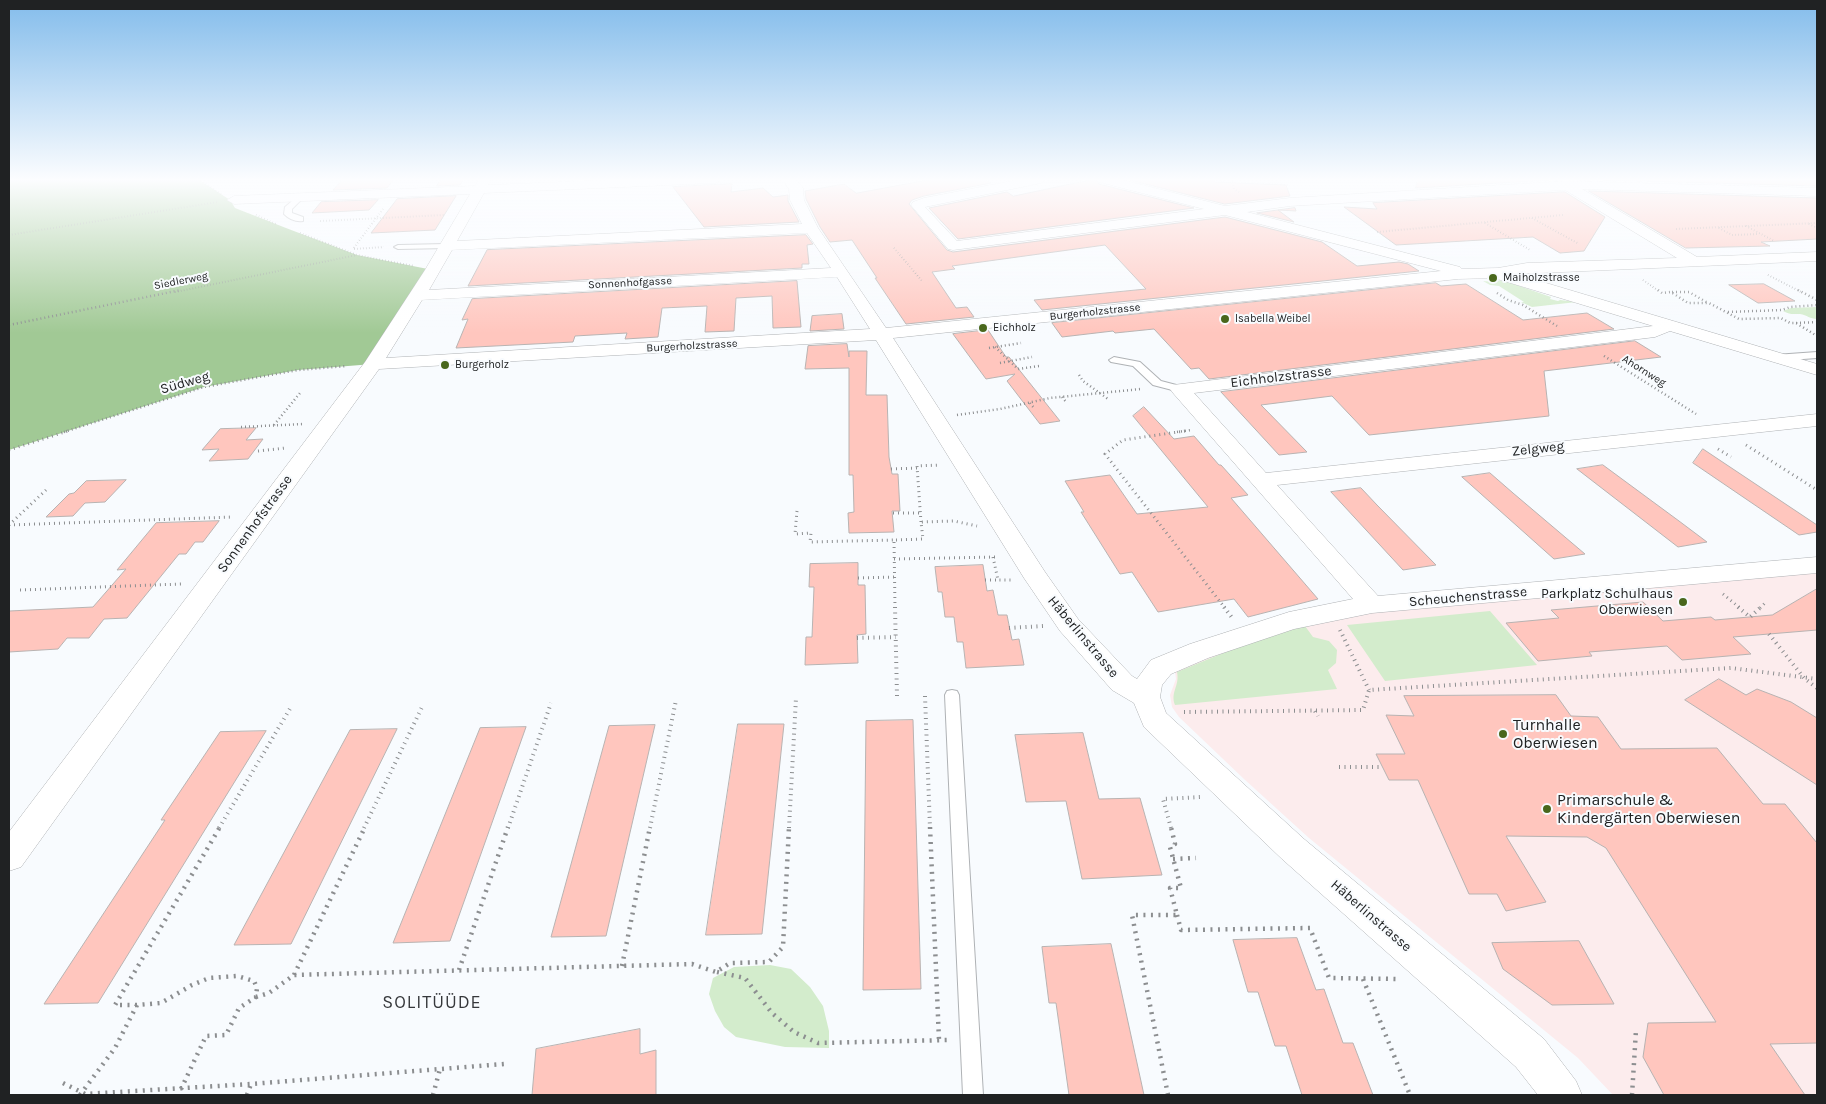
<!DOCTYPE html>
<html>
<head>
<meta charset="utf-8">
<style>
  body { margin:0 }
  #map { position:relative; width:1826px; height:1104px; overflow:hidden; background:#f8fbfe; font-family:Karla,sans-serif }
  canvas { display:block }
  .frame { position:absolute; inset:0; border:10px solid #202223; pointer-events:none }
</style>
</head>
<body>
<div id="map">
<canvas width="1826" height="1104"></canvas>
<div class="frame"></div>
</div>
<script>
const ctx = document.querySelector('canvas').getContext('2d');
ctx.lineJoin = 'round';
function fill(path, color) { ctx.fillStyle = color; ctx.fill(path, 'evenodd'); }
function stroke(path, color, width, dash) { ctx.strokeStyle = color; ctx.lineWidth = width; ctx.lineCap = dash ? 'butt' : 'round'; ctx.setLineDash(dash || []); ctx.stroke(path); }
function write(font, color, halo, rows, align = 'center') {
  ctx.font = font + ' Karla,sans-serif'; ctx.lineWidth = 4; ctx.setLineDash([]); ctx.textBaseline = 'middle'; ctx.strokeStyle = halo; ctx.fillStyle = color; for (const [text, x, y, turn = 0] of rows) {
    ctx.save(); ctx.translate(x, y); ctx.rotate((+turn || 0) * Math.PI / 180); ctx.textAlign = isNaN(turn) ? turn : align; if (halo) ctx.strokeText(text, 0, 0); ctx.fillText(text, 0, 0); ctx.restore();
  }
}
fill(new Path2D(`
  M1817,571V1095H1613L1578,1058L1309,838L1244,779L1179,717L1172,707L1170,695L1176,679L1175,671L1282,629L1377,611Z`), '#fceced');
fill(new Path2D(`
  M1494,280L1505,281L1551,297L1550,299L1558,301L1560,300L1577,302L1532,307L1521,302H1524L1499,286L1490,285L1483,281L1495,282Z
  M1817,307V319C1810,319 1807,315 1800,314C1793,314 1790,315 1783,311L1791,308Z
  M1490,611L1537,665L1385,681L1347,625Z
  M1305,626L1313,637L1329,641L1337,650L1336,663L1328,670L1337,689L1175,705C1170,692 1180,686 1177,672L1255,640Z
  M770,965L791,969L810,987L823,1006L829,1031V1048L785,1047L736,1037L724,1027L715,1011L709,994L713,978L734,967Z`), '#d3eccc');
fill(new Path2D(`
  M9,179H198L230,200L235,208L286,228L357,255L433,270L373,364L298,370L204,387L9,450Z`), '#a1c995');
const building = new Path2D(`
  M368,179H394L387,188L333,190L342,180Z
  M441,179H464L460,185L437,186Z
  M933,179H984L991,183L924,196L912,200L909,204L947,250L953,252L1225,217L1322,242L1357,266L1399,262L1408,264L1419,271L1042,310L1034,300L1146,289L1105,245L952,266L955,269L932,272L956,308L967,307L974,317L906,324L875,278H877L852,240L830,242L820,227L806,199L805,191L844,184L856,193Z
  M1096,179L1099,184L1194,208L958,239L929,208L1007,192L1013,196Z
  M1126,179H1215V182L1286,185L1290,196L1225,204Z
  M1418,179H1817V186L1566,179L1416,188Z
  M732,184L731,192L763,188L773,197L788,195V201L799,222L704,227L673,187Z
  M1589,191L1817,198V239L1761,242L1770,246L1686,248Z
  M1565,192L1605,217L1584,251L1560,253L1533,237L1396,245L1344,207L1377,209L1373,203Z
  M456,196L435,230L371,233L397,199Z
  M378,200L369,210L312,213L321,202Z
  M1295,208L1296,211L1278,210L1294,222L1257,213Z
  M806,235L813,244L807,245L809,264H802V268L468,286L487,250Z
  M797,281L801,327L773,328L772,296L736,298L734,331L705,332L707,306L662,308L658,337L625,339L627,333L575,336L573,342L456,348L468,319L462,320L472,299Z
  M1436,283L1441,286L1466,284L1523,320L1587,313L1614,329L1209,379L1199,368L1191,369L1154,329L1115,333L1113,331L1062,337L1052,323Z
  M1764,284L1795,301L1758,303L1729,285Z
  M842,314L844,329L810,331L812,316Z
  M988,330L1006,357H1009L1060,421L1040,424L1007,381L1015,374L986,379L953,334Z
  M1635,341L1661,357L1544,371L1549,416L1369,435L1332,396L1261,405L1307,452L1279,455L1221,392Z
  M847,344L849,357V351H867L866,395H887L889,457L892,474H898L900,511H892L894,532L849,533L848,513L854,512L853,475H849V368L805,369L808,346Z
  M1144,407L1174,439L1194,436L1219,465H1221L1248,495L1231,498L1318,599L1248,617L1234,599L1158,612L1132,572L1120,574L1081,512H1084L1065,481L1110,475L1137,514L1208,507L1133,416Z
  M256,428L246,440L263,439L248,459L209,461L219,449L202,450L220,429Z
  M1703,449L1817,525V532L1799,535L1693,463Z
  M1603,465L1679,521L1707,542L1678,547L1577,469Z
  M1490,473L1513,493L1585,554L1554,559L1462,477Z
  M126,480L105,502L85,503L73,516L46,517L69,494L74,493L86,481Z
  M1361,488L1377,505L1436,565L1403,570L1331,492Z
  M219,521L203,542H195L186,554H179L127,618L104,619L89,638H67L58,649L9,652V611L93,607L126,569L117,570L156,523Z
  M858,563V585H865L866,634L857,635L858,663L805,665L806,637H812L814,587H809L810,564Z
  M983,565L987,591L993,590L998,615H1007L1012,640L1019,639L1024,665L966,668L963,642H957L954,617H945L942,592H938L935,567Z
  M1817,589V630L1733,637L1751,654L1682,660L1667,646L1589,652L1592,656L1538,661L1506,623L1559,618L1551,610L1643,602L1663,621L1711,617L1715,620L1772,615Z
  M1719,679L1746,695L1757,689L1791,702L1817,718V785L1685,700Z
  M1556,695L1571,716L1598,717L1621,749L1717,748L1763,804H1785L1817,843V1043L1770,1044L1805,1095H1664L1643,1057L1648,1023L1716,1022L1606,848L1587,837L1506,836L1546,902L1506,911L1497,894H1469L1418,780H1389L1376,754H1405L1386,715L1414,716L1404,696Z
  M913,720L921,989L863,990L866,721Z
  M738,724H784L762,934L706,935Z
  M655,725L606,936L551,937L609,726Z
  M526,727L450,941L393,943L480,728Z
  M397,729L291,944L234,945L350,730Z
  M266,731L98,1003L44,1004L165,820H161L220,732Z
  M1083,733L1099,799L1140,798L1162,875L1082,879L1066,801L1026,802L1015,735Z
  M1297,938L1316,990L1324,989L1343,1043H1353L1373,1095H1302L1286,1046H1275L1258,992H1248L1233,940Z
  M1579,941L1614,1004L1552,1005L1503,969L1492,943Z
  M1111,944L1144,1095H1069L1056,1003H1049L1042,947Z
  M640,1029V1054L656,1050V1095H532L536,1049Z`);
fill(building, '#ffc6be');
stroke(building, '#b8b3b2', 1);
const lane = new Path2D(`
  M298,196L304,197L292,209V213L303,217V221C296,222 289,219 284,214L285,207Z
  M446,244L450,246L449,248L398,249L394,247L398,245Z
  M1817,352V358L1775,361L1770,358L1775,355Z
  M1114,357L1140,362L1161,381L1184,387L1185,389L1180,392L1153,385L1133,366L1111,362L1109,360Z
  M952,690L957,691L959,695L983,1095H963L945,695L947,691Z`);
const street = new Path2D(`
  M479,179H491L488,185L630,179H722L716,183L484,193L457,241L802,224L790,200L789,189L782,179H795L803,188L804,200L818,228L886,328L1441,271L1225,215L953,250L948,249L911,205L913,202L924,198L1022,179H1047L1041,183L925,207L957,241L1204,209L1099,182L1098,179H1119L1225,206L1290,198L1566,181L1817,188V196L1582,189L1697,257L1817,252V261L1516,274L1817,364V375L1670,331L1655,337L1194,393L1266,473L1817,414V426L1277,485L1378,596L1817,557V573L1372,613L1294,629L1208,658L1171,674L1162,685L1160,697L1166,713L1304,839L1544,1039L1576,1081L1582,1095H1538L1516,1067L1282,859L1144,727L1134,703L1112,690L1060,631L1024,578L876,340L379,369L21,867L9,871V832L365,362L425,270L470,194L234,204L227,200L234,196L475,186ZM1565,190L1677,258L1527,263L1498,268L1462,269L1460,267L1247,212L1290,206ZM807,233L831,268L429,290L452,250ZM837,277L870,329L386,358L422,300ZM1494,278L1653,326L1173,385L1170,389L1173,393L1353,599L1289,612L1190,644L1151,660L1137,679L1132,676L1078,619L1045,572L893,338L1458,279Z`);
stroke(lane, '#afb2b5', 2);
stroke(street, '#afb2b5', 1);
stroke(new Path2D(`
  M198,179L221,194
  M1239,192L1234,189L1232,181L1288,185
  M383,209L353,249L384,247
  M256,215L276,224
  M1532,218L1579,244
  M320,221L444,215
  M1485,223L1530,250
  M1809,224L1817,228
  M1746,226L1774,241
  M1719,228L1732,235L1758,234
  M1676,229L1817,223
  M1377,232L1563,215
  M300,233L357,255L414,266
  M9,235L218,202
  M894,248L922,281
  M1768,275L1801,292
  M1643,280L1660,292
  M175,292L357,255`), '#8c8e90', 2, [0.5, 2.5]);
stroke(new Path2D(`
  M1658,290L1662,293L1671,292L1688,303H1709L1739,319L1781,318L1790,323H1796L1817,336
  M1798,290L1817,300
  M1672,292H1689L1708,303
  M1497,293L1508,300L1523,305L1557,326
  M1728,312L1782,310L1790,307L1817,305
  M1796,323L1817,322
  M9,325L181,290
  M995,347L1018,369L1039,366
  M989,348L1021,343
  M1604,356L1696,414
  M1000,363L1032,357
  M1079,375L1083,381L1108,399
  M1062,397L1067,403
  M1030,403L1034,408
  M957,415L1000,409L1050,398L1141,389
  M274,425L300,393
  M241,427L304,424
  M64,432L204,387L298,370L347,366
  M1177,432L1191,430`), '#8c8e90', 2.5, [1, 3]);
stroke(new Path2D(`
  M1185,431L1123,440L1105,454L1225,608
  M1746,445L1817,490
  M1718,449L1731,457
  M9,450L68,431
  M258,451L286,448
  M891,469L917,468
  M797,511L795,534L811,533L810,542L894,540
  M893,513H920
  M921,522L917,466L940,465
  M9,525L233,517
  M9,525L46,490
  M993,557L998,580H1011
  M894,559L996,557
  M858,578L895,577
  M985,580H998
  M20,590L181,584
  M1723,594L1740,608
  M895,608L894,540L923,539L921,522L954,521L977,526
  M1760,608L1766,602`), '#8c8e90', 3, [1, 4]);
stroke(new Path2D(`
  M895,607L897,696
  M1224,607L1233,619
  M1738,607L1750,617L1761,607
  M1009,628L1043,626
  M1340,630L1369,690
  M1769,634L1804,678L1817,688
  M857,638L896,637
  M925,696L930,828
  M1315,711L1318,716
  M1184,712L1363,710L1369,690L1731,668L1817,679
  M1339,767H1383
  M219,828L291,707
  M364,828L423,705
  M508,828L551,703
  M650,828L676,700
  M789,828L796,698
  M1171,828L1163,799L1201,797`), '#8c8e90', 4, [1, 4.5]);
stroke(new Path2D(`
  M930,827L939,1040
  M1173,859L1196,858
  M1177,915L1181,930L1310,928L1329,978L1398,979
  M622,966L650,827
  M459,970L508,827
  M717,972L745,978L772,1013L794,1032L818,1043L949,1040
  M294,975L365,827
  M1363,979L1410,1095
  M137,1005H115L220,827
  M63,1083L85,1094L251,1084L504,1064
  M181,1089L206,1036L226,1035L239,1008L256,997
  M80,1095L115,1048L137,1005L161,1003L192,985L209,978L237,976L254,981L257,988L256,997L269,993L294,975L692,964L716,972L730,963L769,962L783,947L789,827
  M247,1095L251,1084
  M433,1095L440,1069
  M1168,1095L1132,915H1177L1170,888H1181L1170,847L1175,844L1171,827
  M1632,1095L1636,1030`), '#8c8e90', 4.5, [2, 5.5]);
fill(lane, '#fff');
fill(street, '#fff');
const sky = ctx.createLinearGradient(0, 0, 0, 333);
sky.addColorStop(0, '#83bceb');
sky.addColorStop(0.54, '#fcfdff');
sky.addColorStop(1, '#fcfdff00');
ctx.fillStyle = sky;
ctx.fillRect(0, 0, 1826, 333);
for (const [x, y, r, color] of [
  [1493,278,5,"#49671c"],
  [1225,319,5,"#49671c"],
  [983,328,5,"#49671c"],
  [445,365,5,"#49671c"],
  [1683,602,5,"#49671c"],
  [1503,734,5,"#49671c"],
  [1547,809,5,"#49671c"]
]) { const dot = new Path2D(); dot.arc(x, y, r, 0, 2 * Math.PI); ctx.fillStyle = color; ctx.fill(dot); stroke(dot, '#f8fbfe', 2); }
write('11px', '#202223', '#f8fbfe', [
  ["Maiholzstrasse",1503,278],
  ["Isabella Weibel",1235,319],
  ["Eichholz",993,328],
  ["Burgerholz",455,365]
], 'left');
write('11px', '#202223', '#f8fbfe', [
  ["Siedlerweg",181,281,-11],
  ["Sonnenhofgasse",630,283,-3],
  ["Burgerholzstrasse",1095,312,-6],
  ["Burgerholzstrasse",692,346,-3],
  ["Ahornweg",1644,371,32]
]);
write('14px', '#202223', '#f8fbfe', [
  ["Eichholzstrasse",1281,377,-7],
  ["Südweg",185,383,-16],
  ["Zelgweg",1538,449,-6],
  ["Sonnenhofstrasse",255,524,-54],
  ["Scheuchenstrasse",1468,597,-5],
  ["Häberlinstrasse",1083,637,50],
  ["Häberlinstrasse",1371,916,41]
]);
write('14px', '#202223', '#f8fbfe', [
  ["Parkplatz Schulhaus",1673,594],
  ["Oberwiesen",1673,610]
], 'right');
write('16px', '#202223', '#f8fbfe', [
  ["Turnhalle",1513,725],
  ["Oberwiesen",1513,743],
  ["Primarschule &",1557,800],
  ["Kindergärten Oberwiesen",1557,818]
], 'left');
ctx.letterSpacing = '1px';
write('18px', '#36383b', '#f8fbfe', [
  ["SOLITÜÜDE",432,1003]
]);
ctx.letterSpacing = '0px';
</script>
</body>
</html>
